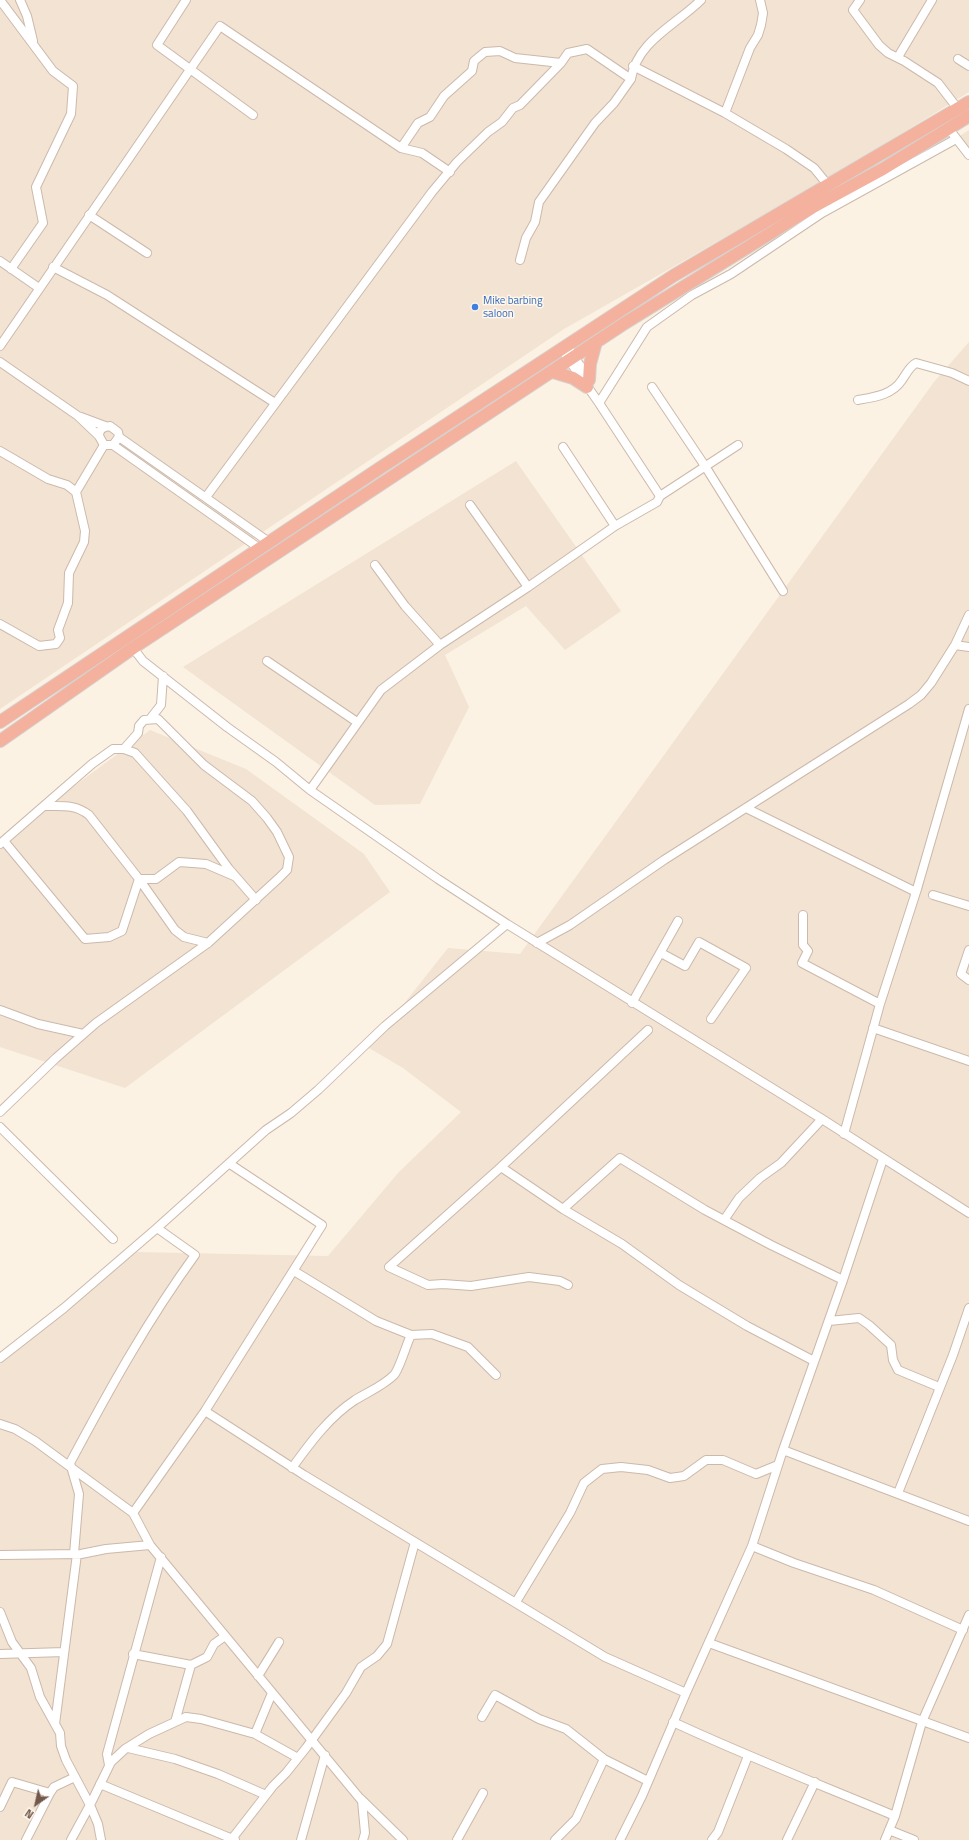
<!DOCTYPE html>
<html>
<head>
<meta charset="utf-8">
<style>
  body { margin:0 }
  #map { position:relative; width:969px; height:1840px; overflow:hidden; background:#fbf2e4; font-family:"Titillium Web",sans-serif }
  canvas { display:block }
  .north { position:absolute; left:16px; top:1784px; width:40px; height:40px; -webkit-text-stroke:3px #fef6ea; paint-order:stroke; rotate:214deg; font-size:11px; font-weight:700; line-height:16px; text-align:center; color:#72584b }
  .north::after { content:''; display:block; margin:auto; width:14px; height:18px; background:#72584b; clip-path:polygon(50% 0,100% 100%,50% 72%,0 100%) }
</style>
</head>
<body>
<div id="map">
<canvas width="969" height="1840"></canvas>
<div class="north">N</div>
</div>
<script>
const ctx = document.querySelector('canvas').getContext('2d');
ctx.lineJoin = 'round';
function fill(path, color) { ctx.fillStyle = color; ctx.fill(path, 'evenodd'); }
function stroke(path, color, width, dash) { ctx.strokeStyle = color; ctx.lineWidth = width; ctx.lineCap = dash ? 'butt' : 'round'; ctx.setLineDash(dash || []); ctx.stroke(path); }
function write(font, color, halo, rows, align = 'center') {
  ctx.font = font + ' "Titillium Web",sans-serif'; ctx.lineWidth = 3; ctx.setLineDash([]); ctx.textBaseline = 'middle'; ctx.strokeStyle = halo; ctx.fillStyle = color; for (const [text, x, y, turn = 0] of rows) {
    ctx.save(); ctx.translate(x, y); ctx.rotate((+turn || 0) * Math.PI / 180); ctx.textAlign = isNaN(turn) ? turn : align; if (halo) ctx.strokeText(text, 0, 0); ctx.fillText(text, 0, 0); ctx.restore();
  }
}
fill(new Path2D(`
  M0,0H969V92L831,177L564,329L0,709Z
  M969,130V150L958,137Z
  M969,342V1840H0V1358L137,1252L328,1256L398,1173L461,1112L403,1068L369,1048L448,948L520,954L934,382Z
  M516,461L621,611L565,650L526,606L445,655L469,707L420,804L375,805L183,667Z
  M150,730L246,769L364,854L390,892L125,1088L0,1047V841Z`), '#f2e3d3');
const minor = new Path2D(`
  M0,0L53,71L73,86L71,114L36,187L43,223L11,269
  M20,0L27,16L33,41
  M186,0L157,45L253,115
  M860,0L853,10L879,45L888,53L904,61L938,83L958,109
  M898,57L932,0
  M958,59L969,66
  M633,66L725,113L786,149L814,168L828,185
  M725,113L750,48L758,35L761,25L763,13L760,0
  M949,129L969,155
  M401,148L418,123L430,117L444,96L472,71L474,61L485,52L500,51L515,58L561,63L568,53L587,49L631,79C637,41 676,25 701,0
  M89,215L147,253
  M520,260L526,238L535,222L539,202L595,123L614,103L631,79
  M0,261L39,288
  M53,267L107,295L275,403
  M0,346L220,26L401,148L422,153L450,172
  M567,346L589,379
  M566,356L599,403L660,496
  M0,362L78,416L99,436
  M652,387L705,466L783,591
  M858,400C875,397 892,395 902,380C907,373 909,367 916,363L952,373L969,381
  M599,403L647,327L692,295L731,274L822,213L956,139
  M81,417L105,426
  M119,437L269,542
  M113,445L119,437L118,432L110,426C103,427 99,429 99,436L104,445H113L259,548
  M563,447L615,526
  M0,451L48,479L67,485L76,492L104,445
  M206,497L432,192L457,162L488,132L502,122L513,108L520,105L561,63
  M470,505L528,587
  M375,565L405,606L440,645
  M0,624L39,646L56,644L60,638L58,630L68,603L69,573L84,542L85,531L76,492
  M955,645L969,615
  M133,648L143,661L227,727L276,762L310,790L438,879L507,924L822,1119L969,1213
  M267,661L357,722
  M150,719L161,705L163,676
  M310,790L381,690L440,645L528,587L615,526L657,502L660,496L738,445
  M45,806C62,806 75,804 89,815L139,879L175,930L184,937L208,943
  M746,808L916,892
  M4,841L85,939L109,937L122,931L139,879
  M0,844L92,764L113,749H124L135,753L187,811L229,869L256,900
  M139,879H156L179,862L206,864L234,876
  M933,895L969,906
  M803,915V945L808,951L802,963L880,1004
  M537,943L570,925L664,860L909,704L921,695L931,683L955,645L969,647
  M969,950L961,974L969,980
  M661,953L685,966L699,942L746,968L711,1019
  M632,1003L678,921
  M0,1010L38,1024L83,1034
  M873,1028L969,1061
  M0,1112L56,1058L96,1023L208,943L279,878L287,870L289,857L277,832L267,818L252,801L204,765L158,719L144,720L139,726L138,733L124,749
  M0,1127L113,1239
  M844,1134L880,1004L917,889L969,709
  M501,1167L648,1030
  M563,1209L622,1244L679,1285L747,1326L814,1361
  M724,1220L739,1198L760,1178L781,1163L822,1119
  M294,1271L376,1321L411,1335L432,1334L468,1347L496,1375
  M568,1285L560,1281L529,1277L471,1286L443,1284L428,1285L389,1267L501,1167L563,1209L620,1158L705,1210L771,1245L843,1280
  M829,1321L859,1318L869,1325L891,1345L893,1360L898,1370L939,1387
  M0,1358L64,1308L157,1228
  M205,1411L304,1475L605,1657L686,1693
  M0,1424L15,1429L35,1441L133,1513L150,1545L362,1801L365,1833L363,1840
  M783,1450L969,1521
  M292,1468C310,1443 329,1417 355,1400C368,1392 383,1386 394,1375C400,1368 406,1345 411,1335
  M898,1493L953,1355L969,1308
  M133,1513L205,1411L322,1225L230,1164
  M752,1546L794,1563L874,1590L963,1630
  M74,1554L79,1494L70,1463C108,1392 147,1321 195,1255L157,1228L266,1130L291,1113L318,1090L385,1026L507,924
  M0,1555L81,1554L106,1549L150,1545
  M516,1602L570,1513L584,1483L602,1469L621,1467L648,1470L670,1478L684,1476L706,1460H723L756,1474L778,1465
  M0,1612L12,1642L31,1668L40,1697L60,1733L61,1746L66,1760L90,1805L98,1824L101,1840
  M709,1643L969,1738
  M0,1654L64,1652
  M133,1654L191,1665L207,1657L214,1644L225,1636
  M258,1676L279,1642
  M482,1717L495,1695L539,1719L566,1729L604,1759L648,1781
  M175,1722L191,1665
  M673,1722C746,1756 821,1785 895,1816
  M55,1724L77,1554
  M255,1734L272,1693
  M128,1748L175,1759L218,1774L266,1795
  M109,1765L107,1754L161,1557
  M100,1784L235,1840
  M361,1799L403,1840
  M0,1807L12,1782L50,1793
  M889,1830L914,1840
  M26,1840L50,1793L54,1787L75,1777
  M71,1840L90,1805L111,1762L125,1749L149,1734L186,1717L201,1719L255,1734L298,1758
  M231,1840L273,1786L286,1773L306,1748L346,1693L361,1667L377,1656L387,1644L415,1542
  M301,1840L325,1755
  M457,1840L483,1793
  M555,1840L576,1819L604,1759
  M620,1840L642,1796L686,1693L752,1546L783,1450L843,1280L883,1159
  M712,1840L718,1832L748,1756
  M787,1840L815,1782
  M885,1840L895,1816L922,1722L969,1615`);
const highway = new Path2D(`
  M553,372L573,378L587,387
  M589,380L590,364L596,342
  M0,722L380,468L673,276L969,102
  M0,741L133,648L625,323L813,207L883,169L969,116`);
stroke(minor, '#ccb9ab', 10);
stroke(highway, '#d8d0cd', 14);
stroke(minor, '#fff', 8);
stroke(highway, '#f3b19e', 12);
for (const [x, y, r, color] of [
  [475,307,4,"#3f7fe0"]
]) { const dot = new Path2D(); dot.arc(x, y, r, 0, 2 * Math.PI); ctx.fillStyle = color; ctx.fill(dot); stroke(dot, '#fef6ea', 1.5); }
write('11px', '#366cbe', '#fef6ea', [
  ["Mike barbing",483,301],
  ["saloon",483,314]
], 'left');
</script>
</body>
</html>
